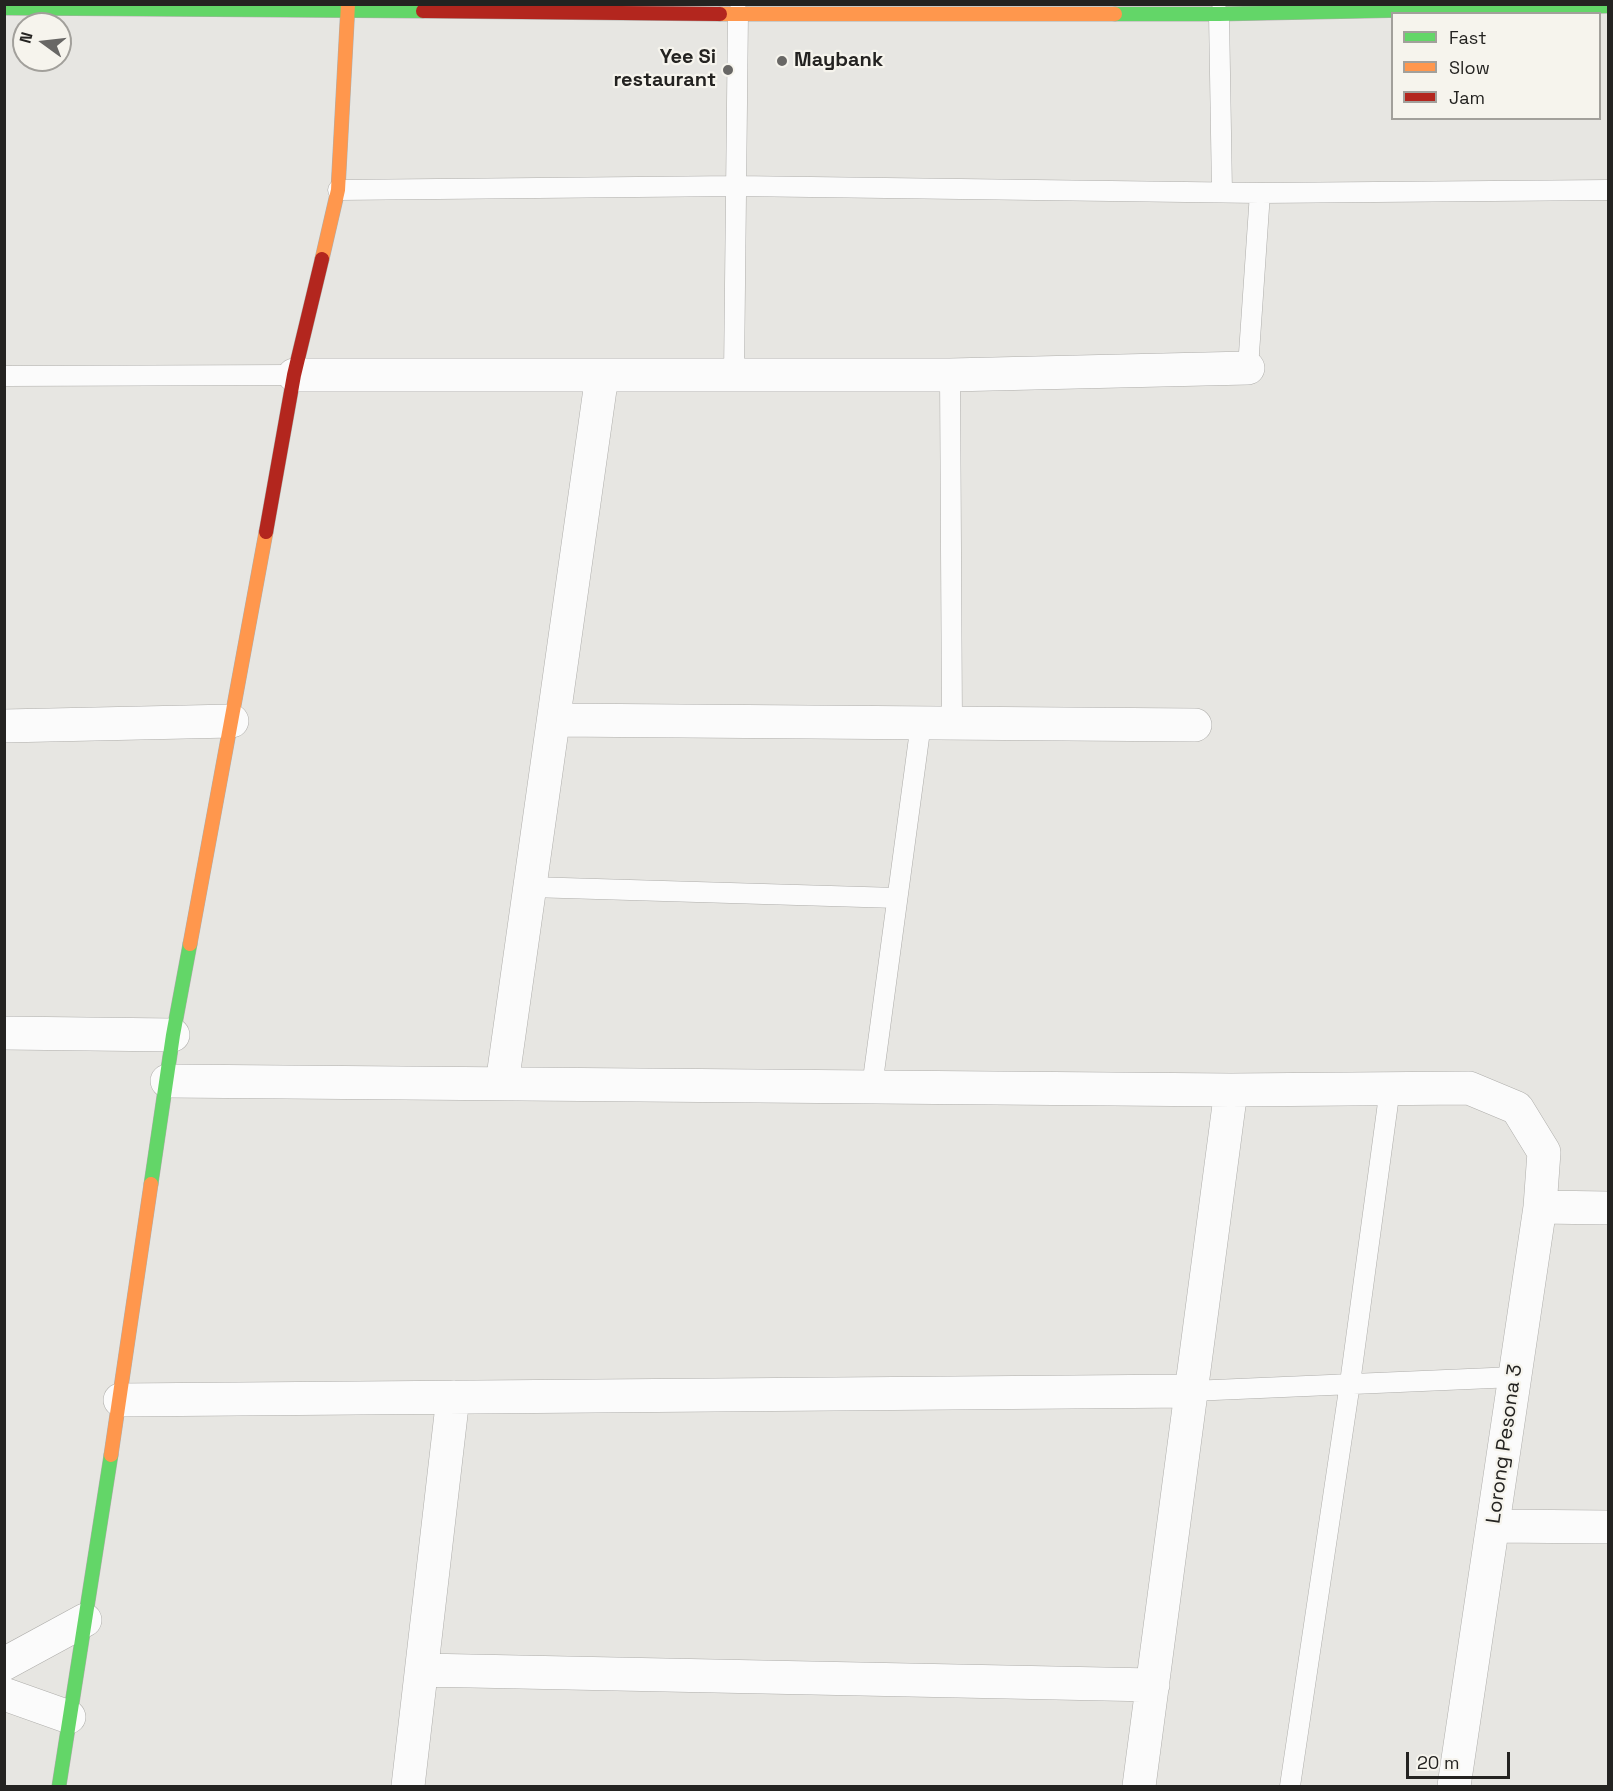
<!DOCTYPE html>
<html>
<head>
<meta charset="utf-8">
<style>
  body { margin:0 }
  #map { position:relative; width:1613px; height:1791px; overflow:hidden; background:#e7e6e2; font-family:"Space Grotesk",sans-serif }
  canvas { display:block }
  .frame { position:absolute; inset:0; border:6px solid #242321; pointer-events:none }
  .legend { position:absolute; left:1391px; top:12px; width:210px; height:108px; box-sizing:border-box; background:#f6f4ed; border:2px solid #a2a09b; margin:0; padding:8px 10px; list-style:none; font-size:18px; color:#242321 }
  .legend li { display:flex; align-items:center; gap:12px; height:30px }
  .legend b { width:30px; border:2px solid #a2a09b }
  .north { position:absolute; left:12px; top:12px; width:60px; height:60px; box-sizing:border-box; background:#f6f4ed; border:2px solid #a2a09b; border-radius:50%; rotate:285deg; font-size:16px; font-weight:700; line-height:24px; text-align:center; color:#242321 }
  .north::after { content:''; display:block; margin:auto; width:21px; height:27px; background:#686765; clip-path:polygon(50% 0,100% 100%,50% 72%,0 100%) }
  .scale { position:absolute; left:1406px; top:1752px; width:104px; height:27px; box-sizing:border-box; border:3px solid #242321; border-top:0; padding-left:8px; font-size:18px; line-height:21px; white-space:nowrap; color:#242321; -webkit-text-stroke:4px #f6f4ed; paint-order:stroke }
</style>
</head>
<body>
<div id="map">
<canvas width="1613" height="1791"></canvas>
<div class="frame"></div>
<ul class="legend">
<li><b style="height:8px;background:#63d668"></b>Fast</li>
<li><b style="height:8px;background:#ff974d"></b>Slow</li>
<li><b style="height:8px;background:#b3261e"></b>Jam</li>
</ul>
<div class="north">N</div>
<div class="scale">20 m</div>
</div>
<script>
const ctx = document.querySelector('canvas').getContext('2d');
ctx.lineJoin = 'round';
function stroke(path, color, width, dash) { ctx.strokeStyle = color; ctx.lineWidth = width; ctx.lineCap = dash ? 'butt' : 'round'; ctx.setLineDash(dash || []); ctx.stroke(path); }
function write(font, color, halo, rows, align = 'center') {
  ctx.font = font + ' "Space Grotesk",sans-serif'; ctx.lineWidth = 4.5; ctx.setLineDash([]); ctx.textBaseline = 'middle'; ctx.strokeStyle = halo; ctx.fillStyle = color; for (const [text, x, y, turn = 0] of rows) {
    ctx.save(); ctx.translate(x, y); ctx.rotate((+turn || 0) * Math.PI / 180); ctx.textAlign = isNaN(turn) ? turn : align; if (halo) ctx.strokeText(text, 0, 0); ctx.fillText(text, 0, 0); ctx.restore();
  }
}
const lane = new Path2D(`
  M1219,14L1222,192
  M338,190L736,186L1260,193L1248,368
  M1260,193L1608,190
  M734,375L738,13
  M950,375L952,723
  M4,376L294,375
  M530,887L897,898
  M872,1087L921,723
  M1191,1391L1515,1377
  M1290,1786L1350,1383L1390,1088`);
const street = new Path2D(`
  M294,375H602L502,1084
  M602,375H950L1248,368
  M554,720L1195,725
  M4,726L232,721
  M4,1033L173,1035
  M167,1081L1231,1090L1469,1088L1517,1108L1544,1152L1540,1207L1454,1786
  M1540,1207L1608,1208
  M120,1400L1191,1391
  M1493,1526L1608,1527
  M4,1664L85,1620
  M422,1670L1153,1685
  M4,1694L69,1717
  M408,1786L453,1397
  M1139,1786L1231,1090`);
const fast = new Path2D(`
  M4,8L423,11
  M1115,14H1219L1608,6
  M151,1184L173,1035L190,944
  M59,1786L111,1455`);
const slow = new Path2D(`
  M720,14H1115
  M322,259L338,190L348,4
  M190,944L266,532
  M111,1455L151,1184`);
const jam = new Path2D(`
  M423,11L720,14
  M266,532L294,375L322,259`);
stroke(lane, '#aeadaa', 21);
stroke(street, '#aeadaa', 34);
stroke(fast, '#aeadaa', 15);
stroke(slow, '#aeadaa', 15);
stroke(jam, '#aeadaa', 15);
stroke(lane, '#fbfbfb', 20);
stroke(street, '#fbfbfb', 33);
stroke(fast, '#63d668', 14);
stroke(slow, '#ff974d', 14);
stroke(jam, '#b3261e', 14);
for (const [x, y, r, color] of [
  [782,61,6,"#686765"],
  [728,70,6,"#686765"]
]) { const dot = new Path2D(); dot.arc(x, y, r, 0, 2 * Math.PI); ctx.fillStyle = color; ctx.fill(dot); stroke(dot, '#f6f4ed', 2); }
write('bold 20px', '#242321', '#f6f4ed', [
  ["Yee Si",716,58],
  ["restaurant",716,81],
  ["Maybank",794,61,"left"]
], 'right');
write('20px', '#242321', '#f6f4ed', [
  ["Lorong Pesona 3",1505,1444,-82]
]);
</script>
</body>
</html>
